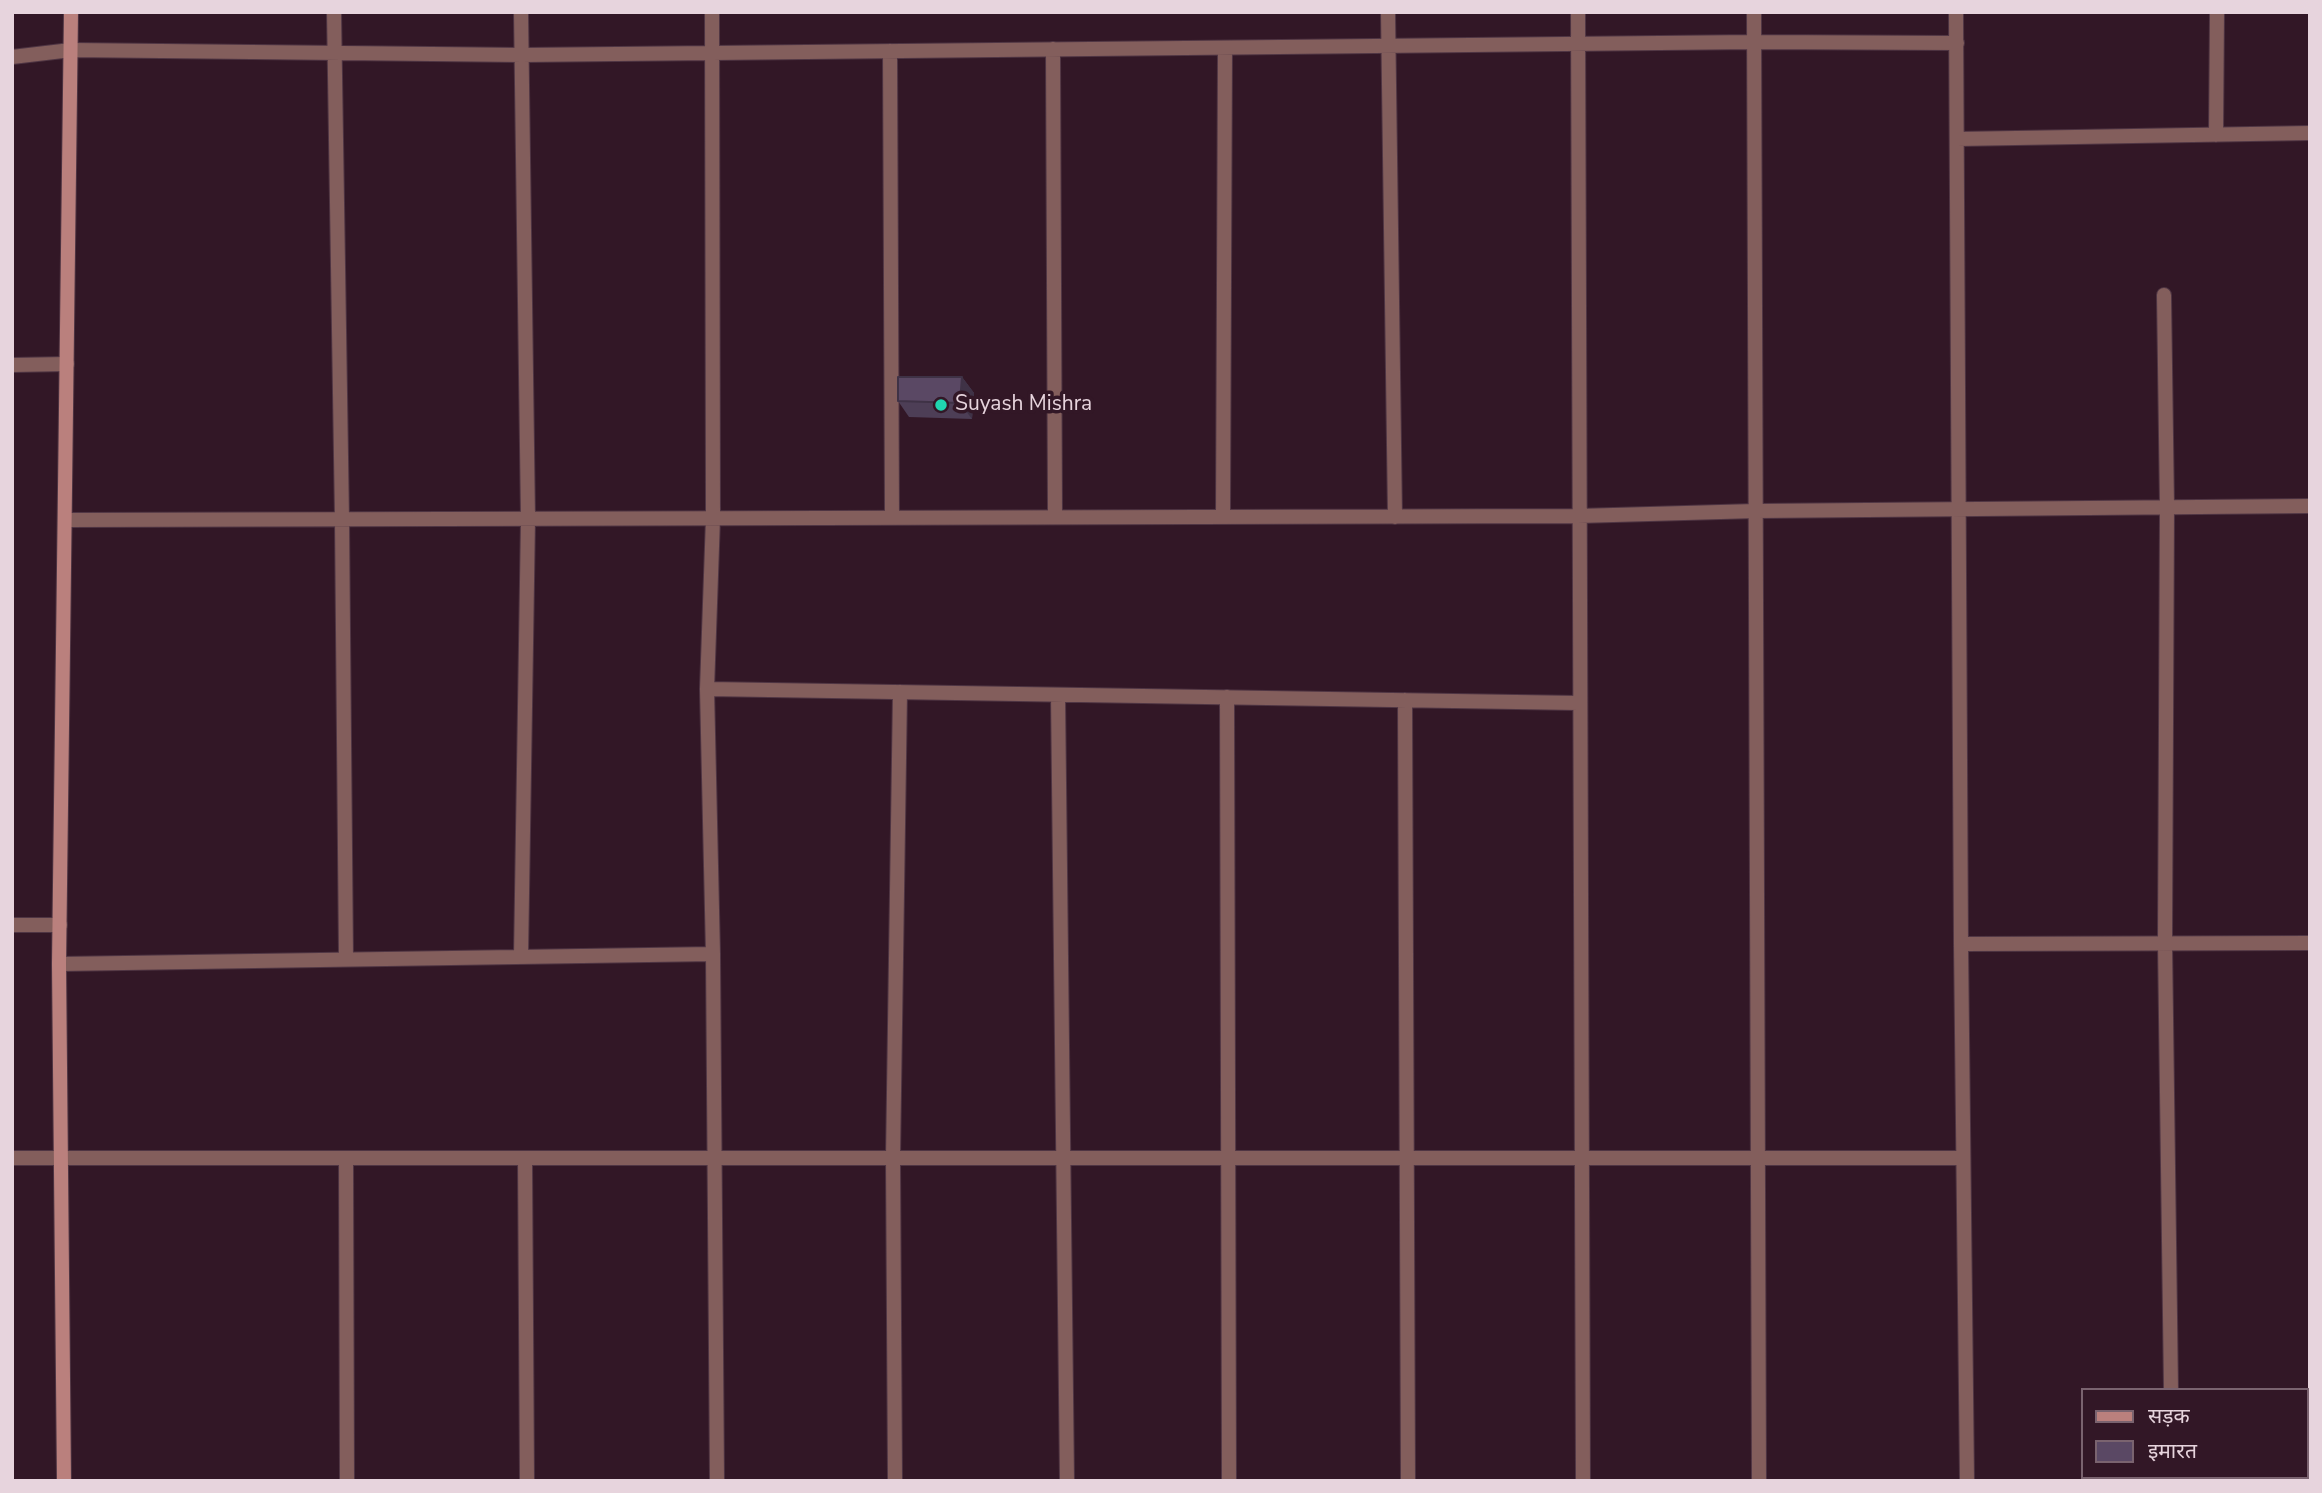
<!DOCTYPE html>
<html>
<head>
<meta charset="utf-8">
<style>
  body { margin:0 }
  #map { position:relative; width:2322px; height:1493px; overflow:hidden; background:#321726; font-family:"Nunito Sans","Noto Sans Devanagari",sans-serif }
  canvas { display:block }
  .frame { position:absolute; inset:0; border:14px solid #e7d4dd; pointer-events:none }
  .legend { position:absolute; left:2081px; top:1388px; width:228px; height:91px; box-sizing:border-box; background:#321726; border:2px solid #7a636f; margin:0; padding:9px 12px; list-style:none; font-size:21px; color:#e7d4dd }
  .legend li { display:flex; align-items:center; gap:14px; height:35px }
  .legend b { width:35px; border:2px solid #7a636f }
</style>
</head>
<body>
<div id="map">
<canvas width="2322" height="1493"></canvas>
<div class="frame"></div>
<ul class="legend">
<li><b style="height:9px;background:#ba807d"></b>सड़क</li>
<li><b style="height:19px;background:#5a4864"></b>इमारत</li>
</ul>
</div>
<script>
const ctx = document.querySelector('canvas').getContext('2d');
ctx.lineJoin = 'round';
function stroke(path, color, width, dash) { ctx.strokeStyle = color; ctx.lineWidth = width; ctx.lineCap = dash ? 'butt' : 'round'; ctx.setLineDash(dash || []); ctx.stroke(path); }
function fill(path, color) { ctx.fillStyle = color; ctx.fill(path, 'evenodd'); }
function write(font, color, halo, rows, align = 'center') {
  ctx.font = font + ' "Nunito Sans",sans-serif'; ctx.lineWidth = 7; ctx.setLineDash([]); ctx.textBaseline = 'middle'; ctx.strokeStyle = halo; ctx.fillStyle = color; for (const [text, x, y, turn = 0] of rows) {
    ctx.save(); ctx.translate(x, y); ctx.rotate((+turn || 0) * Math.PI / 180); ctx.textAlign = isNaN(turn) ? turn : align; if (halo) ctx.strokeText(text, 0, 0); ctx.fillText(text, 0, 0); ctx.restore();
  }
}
const street = new Path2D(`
  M334,12L342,520L346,959
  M712,12L713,518L707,689L713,954L717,1481
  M1388,12L1395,517
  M1578,12L1583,1481
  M1754,12L1759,1481
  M1956,12L1961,944L1967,1481
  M1053,49L1055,517
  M890,51L892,518
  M12,57L71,50L522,55L1754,42L1957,43
  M2216,135L2217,12
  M1957,139L2310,133
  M2164,295L2167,507L2165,943L2171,1390
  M12,365L67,364
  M1223,517L1225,48
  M66,520L1578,516L1756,511L2310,506
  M707,689L1578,703
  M1058,695L1067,1481
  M1227,697L1229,1481
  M1405,700L1408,1481
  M12,925H60
  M1961,944L2310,943
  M521,956L528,519L521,12
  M59,964L713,954
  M12,1158H1963
  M346,1158L347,1481
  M525,1158L527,1481
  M2172,1477V1481
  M895,1481L893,1158L900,692`);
const secondary = new Path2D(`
  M64,1481L59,964L71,12`);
stroke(street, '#4f3543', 16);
stroke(secondary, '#4f3543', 16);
stroke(street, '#835e5c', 14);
stroke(secondary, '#ba807d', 14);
fill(new Path2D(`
  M962,377L974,393L972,419L909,417L898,401Z`), '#4d3e56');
fill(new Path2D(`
  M962,377L974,393L972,419L960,403Z`), '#3f3246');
const building = new Path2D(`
  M898,377H962L960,403L898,401Z`);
fill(building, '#5a4864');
stroke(building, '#3f3246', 2);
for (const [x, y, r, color] of [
  [941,405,7,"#20d5b0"]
]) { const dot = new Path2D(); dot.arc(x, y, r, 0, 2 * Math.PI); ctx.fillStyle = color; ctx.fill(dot); stroke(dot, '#321726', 2.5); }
write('21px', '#e7d4dd', '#321726', [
  ["Suyash Mishra",955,405]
], 'left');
</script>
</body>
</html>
